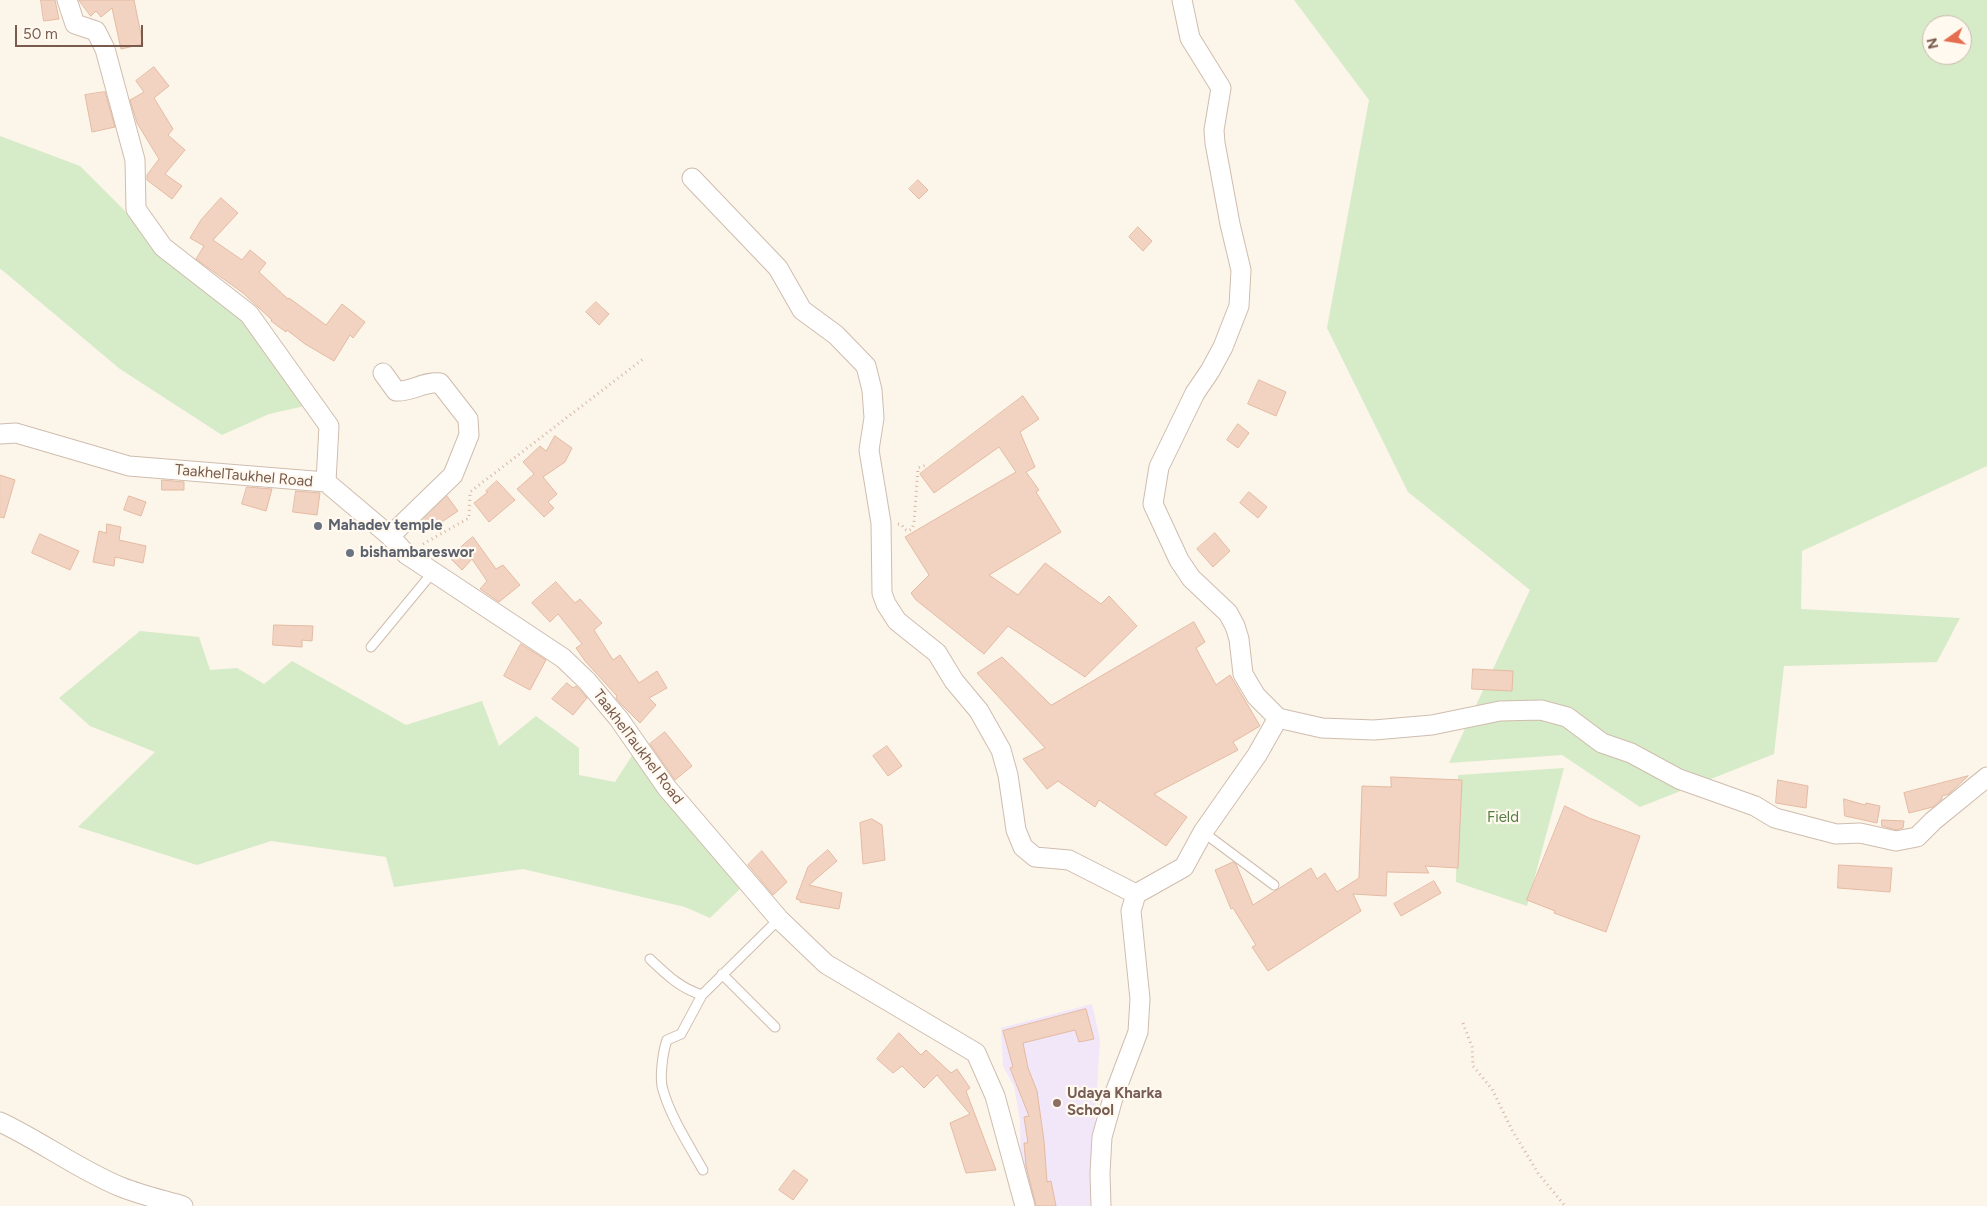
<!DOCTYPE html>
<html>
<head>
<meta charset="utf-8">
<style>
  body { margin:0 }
  #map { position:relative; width:1987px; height:1206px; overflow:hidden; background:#fcf5ea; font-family:Figtree,sans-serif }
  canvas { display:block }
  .north { position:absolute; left:1922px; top:15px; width:50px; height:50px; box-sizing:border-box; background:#fff9f0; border:1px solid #c9baae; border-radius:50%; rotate:257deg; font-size:14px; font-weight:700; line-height:20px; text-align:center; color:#785b4c }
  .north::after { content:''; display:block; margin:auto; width:18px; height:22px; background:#e56e50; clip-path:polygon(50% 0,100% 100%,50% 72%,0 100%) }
  .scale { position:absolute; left:15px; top:25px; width:128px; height:22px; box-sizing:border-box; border:2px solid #785b4c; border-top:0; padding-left:6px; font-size:15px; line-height:18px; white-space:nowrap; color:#785b4c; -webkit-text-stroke:4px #fff9f0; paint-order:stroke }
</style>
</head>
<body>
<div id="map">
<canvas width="1987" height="1206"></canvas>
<div class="north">N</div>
<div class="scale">50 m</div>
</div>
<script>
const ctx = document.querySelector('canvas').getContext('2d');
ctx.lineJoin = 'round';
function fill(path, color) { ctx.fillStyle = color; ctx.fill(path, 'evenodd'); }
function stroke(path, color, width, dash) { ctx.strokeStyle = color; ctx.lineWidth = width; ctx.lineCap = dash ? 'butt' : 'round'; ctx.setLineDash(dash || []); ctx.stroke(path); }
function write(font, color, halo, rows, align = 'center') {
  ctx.font = font + ' Figtree,sans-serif'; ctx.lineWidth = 4.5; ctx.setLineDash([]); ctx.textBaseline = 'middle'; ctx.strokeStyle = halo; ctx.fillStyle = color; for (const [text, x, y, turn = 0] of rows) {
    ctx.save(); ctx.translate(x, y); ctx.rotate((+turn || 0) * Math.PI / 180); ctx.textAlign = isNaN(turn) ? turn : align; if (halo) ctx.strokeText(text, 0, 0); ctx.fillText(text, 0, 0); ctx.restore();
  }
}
fill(new Path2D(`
  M1092,1004L1100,1039L1090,1206H1029L1021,1171L1020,1120L1014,1086L1003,1066L1001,1028Z`), '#f2e6f9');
fill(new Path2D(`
  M1294,0H1987V466L1802,551L1801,609L1960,618L1937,662L1784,666L1774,754L1640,807L1562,755L1449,763L1530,590L1408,492L1327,328L1369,100ZM1932,25H1962V55H1932Z
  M0,136L80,166L127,213L155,251L240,318L309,405L269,414L222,435L120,369L2,270L0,269Z
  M140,631L199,637L210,670L237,668L264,684L292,661L406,725L482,701L499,746L536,716L579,748V775L615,782L635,751L744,885L710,918L685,907L523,869L394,887L386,857L271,841L197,865L78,827L155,752L90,726L59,698Z
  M1564,768L1527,906L1456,882L1458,775Z`), '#d6ebc7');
const building = new Path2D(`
  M41,0H55L59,19L44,21Z
  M79,0H134L143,44L121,49L112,8L101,17L96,11L91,16Z
  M154,67L169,86L154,98L173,129L168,135L185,150L165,174L182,186L172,199L147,180V175L159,159L137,123L130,100L144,92L136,81Z
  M105,92L115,127L92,132L85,95Z
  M918,180L928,190L919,199L909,189Z
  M221,198L238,213L213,240L242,260L250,250L266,263L259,272L288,299L289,298L326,325L342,304L365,322L353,338L350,335L334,361L305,344L287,330L286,332L271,321L272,320L243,293L196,259L204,246L190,238L201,220Z
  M1138,227L1152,241L1143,251L1129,237Z
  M596,302L609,314L599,325L586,312Z
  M1259,380L1286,392L1276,416L1248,404Z
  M1023,396L1039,419L1020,432L1035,467L1026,472L1039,490L1036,492L1061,532L989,575L1018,595L1045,563L1101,604L1109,596L1137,626L1085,677L1008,626L984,654L916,600L911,593L929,575L905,537L1016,472L999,447L934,493L920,474Z
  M1238,424L1249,433L1238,448L1227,440Z
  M555,436L572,448L565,462L543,477L557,494L548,502L554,508L544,517L517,489L534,474L523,462L540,446L546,451Z
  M0,475L15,480L4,518L0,517Z
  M162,480L184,482V490H162Z
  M497,481L515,500L489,522L474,503L488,492L486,491Z
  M247,487L272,489L266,511L242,504Z
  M296,491L320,493L317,515L293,512Z
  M1249,492L1267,507L1258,518L1240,503Z
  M129,496L146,502L141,516L124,510Z
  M447,496L458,511L424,534L418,525Z
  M107,524L121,527L119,540L146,546L143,563L115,557L114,566L93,562L99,531L106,533Z
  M1215,533L1230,551L1213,567L1197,549Z
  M40,534L79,551L70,570L32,553Z
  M473,537L496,569L503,565L520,585L499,602L480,589L487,581L472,559L462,570L450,558L464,544Z
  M556,582L575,603L580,599L602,623L594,630L613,660L620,655L639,683L657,671L667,688L649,698L656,705L640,723L622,705L616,698L617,696L585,661L576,648L582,644L558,614L550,622L532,603Z
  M1194,622L1205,642L1196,648L1216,685L1230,675L1260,726L1233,742L1238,750L1154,794L1187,817L1166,846L1099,800L1095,807L1058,781L1047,789L1023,759L1045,748L977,673L1002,657L1051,705Z
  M274,625L313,626L312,641L302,640V647L273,645Z
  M521,644L546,660L530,690L504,676Z
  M1473,669L1513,671L1512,691L1472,689Z
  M567,683L573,688L576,686L587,698L573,715L552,699Z
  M665,732L692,766L675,780L650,744Z
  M887,746L902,766L888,776L873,756Z
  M1968,776L1949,794L1942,796V799L1933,807L1909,813L1904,793Z
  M1391,777L1462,780L1458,868L1425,866L1429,873L1387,872L1386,896L1353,894L1361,911L1268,971L1252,947L1256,945L1233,908L1231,909L1215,870L1233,862L1236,864L1253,905L1311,868L1317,879L1325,873L1337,892L1359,878L1362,786L1391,787Z
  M1778,780L1808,786L1806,808L1776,803Z
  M1844,799L1865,805L1866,803L1880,806L1877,823L1845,816Z
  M1565,806L1589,818L1640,836L1606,932L1554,913L1555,911L1527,900Z
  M872,819L882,825L885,860L863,864L860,823Z
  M1882,820L1904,821L1903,828L1896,830L1882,826Z
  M828,850L837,861L809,885L842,893L839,909L800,902V900L796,899L808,867Z
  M762,851L787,882L773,895L748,865Z
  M1839,865L1892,868L1890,892L1838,888Z
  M1434,881L1441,893L1401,916L1394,904Z
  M1086,1009L1094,1039L1079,1042L1075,1030L1023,1043L1028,1068L1037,1091L1044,1141L1047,1182L1051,1181L1056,1206H1036L1026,1166L1024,1143H1028L1024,1117L1029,1116L1010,1068L1013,1067L1003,1031Z
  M899,1033L921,1055L926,1050L951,1073L957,1069L970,1088L966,1091L996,1170L966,1173L950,1123L970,1114L937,1075L924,1088L902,1066L893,1073L877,1059Z
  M794,1170L808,1180L793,1200L779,1190Z`);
fill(building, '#f2d3c1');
stroke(building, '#e4baa2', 1);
const lane = new Path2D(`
  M371,647L433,572
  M1203,832L1274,885
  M650,959C667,975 680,988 702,995
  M722,974L775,1027
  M703,1170C689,1145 671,1118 663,1090C659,1079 663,1051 667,1040L681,1034L702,995L779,919`);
const street = new Path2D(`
  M67,0L75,24L96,31L105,49L135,160L136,209L163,247L249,314L329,426L326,482
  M1182,0L1190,38L1221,88L1214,130L1215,143L1230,224L1241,270L1239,306L1223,347L1210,371L1195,393L1159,467L1153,504L1179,560L1191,578L1228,613L1235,626L1239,639L1243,674L1256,696L1278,718L1322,728L1374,730L1432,725L1500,711L1541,710L1567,717L1602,743L1631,753L1679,779L1755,806L1775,818L1836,834L1860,833L1896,841L1917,837L1933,821L1987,777
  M692,178L778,268L802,310L836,335L866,366L872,390L874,418L869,450L881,523L882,593L886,604L897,621L937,653L954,681L979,711L1001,750L1008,775L1016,830L1023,847L1035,857L1069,860L1136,894
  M383,373L396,391C412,392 424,381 440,383L468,419L469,435L453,475L390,536
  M0,434L16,433L129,466L326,482L390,536L406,554L563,658L587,681L619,719L667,788L779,919L826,964L976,1053L995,1096L1025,1206
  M0,1122C41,1141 79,1170 121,1187C141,1195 163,1200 183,1206
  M1101,1206L1100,1173L1102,1137L1113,1098L1138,1032L1140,999L1131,911L1136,894L1184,867L1203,832L1257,755L1278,718`);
stroke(lane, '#cfbdae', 11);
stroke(street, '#cfbdae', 21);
stroke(new Path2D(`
  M898,524L902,525L904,529L908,531L912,529L914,523L918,468L926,465
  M423,544L469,518L470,492L643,359
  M1463,1023L1472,1047L1473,1066L1492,1089L1512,1130L1538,1173L1565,1206`), '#d7b7a4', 3, [1, 4]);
stroke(lane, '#fff', 9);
stroke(street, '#fff', 19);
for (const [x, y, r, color] of [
  [318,526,5,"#6b7280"],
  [350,553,5,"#6b7280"],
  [1057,1103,5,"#8d6e63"]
]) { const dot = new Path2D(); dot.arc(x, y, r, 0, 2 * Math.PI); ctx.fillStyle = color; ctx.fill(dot); stroke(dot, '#fff9f0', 2); }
write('15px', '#785b4c', '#fff9f0', [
  ["TaakhelTaukhel Road",244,476,5],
  ["TaakhelTaukhel Road",638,747,53]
]);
write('bold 15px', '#5b616d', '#fff9f0', [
  ["Mahadev temple",328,526],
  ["bishambareswor",360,553]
], 'left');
write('15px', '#567d44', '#fff9f0', [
  ["Field",1503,818]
]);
write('bold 15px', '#785e54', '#fff9f0', [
  ["Udaya Kharka",1067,1094],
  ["School",1067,1111]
], 'left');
</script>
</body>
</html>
